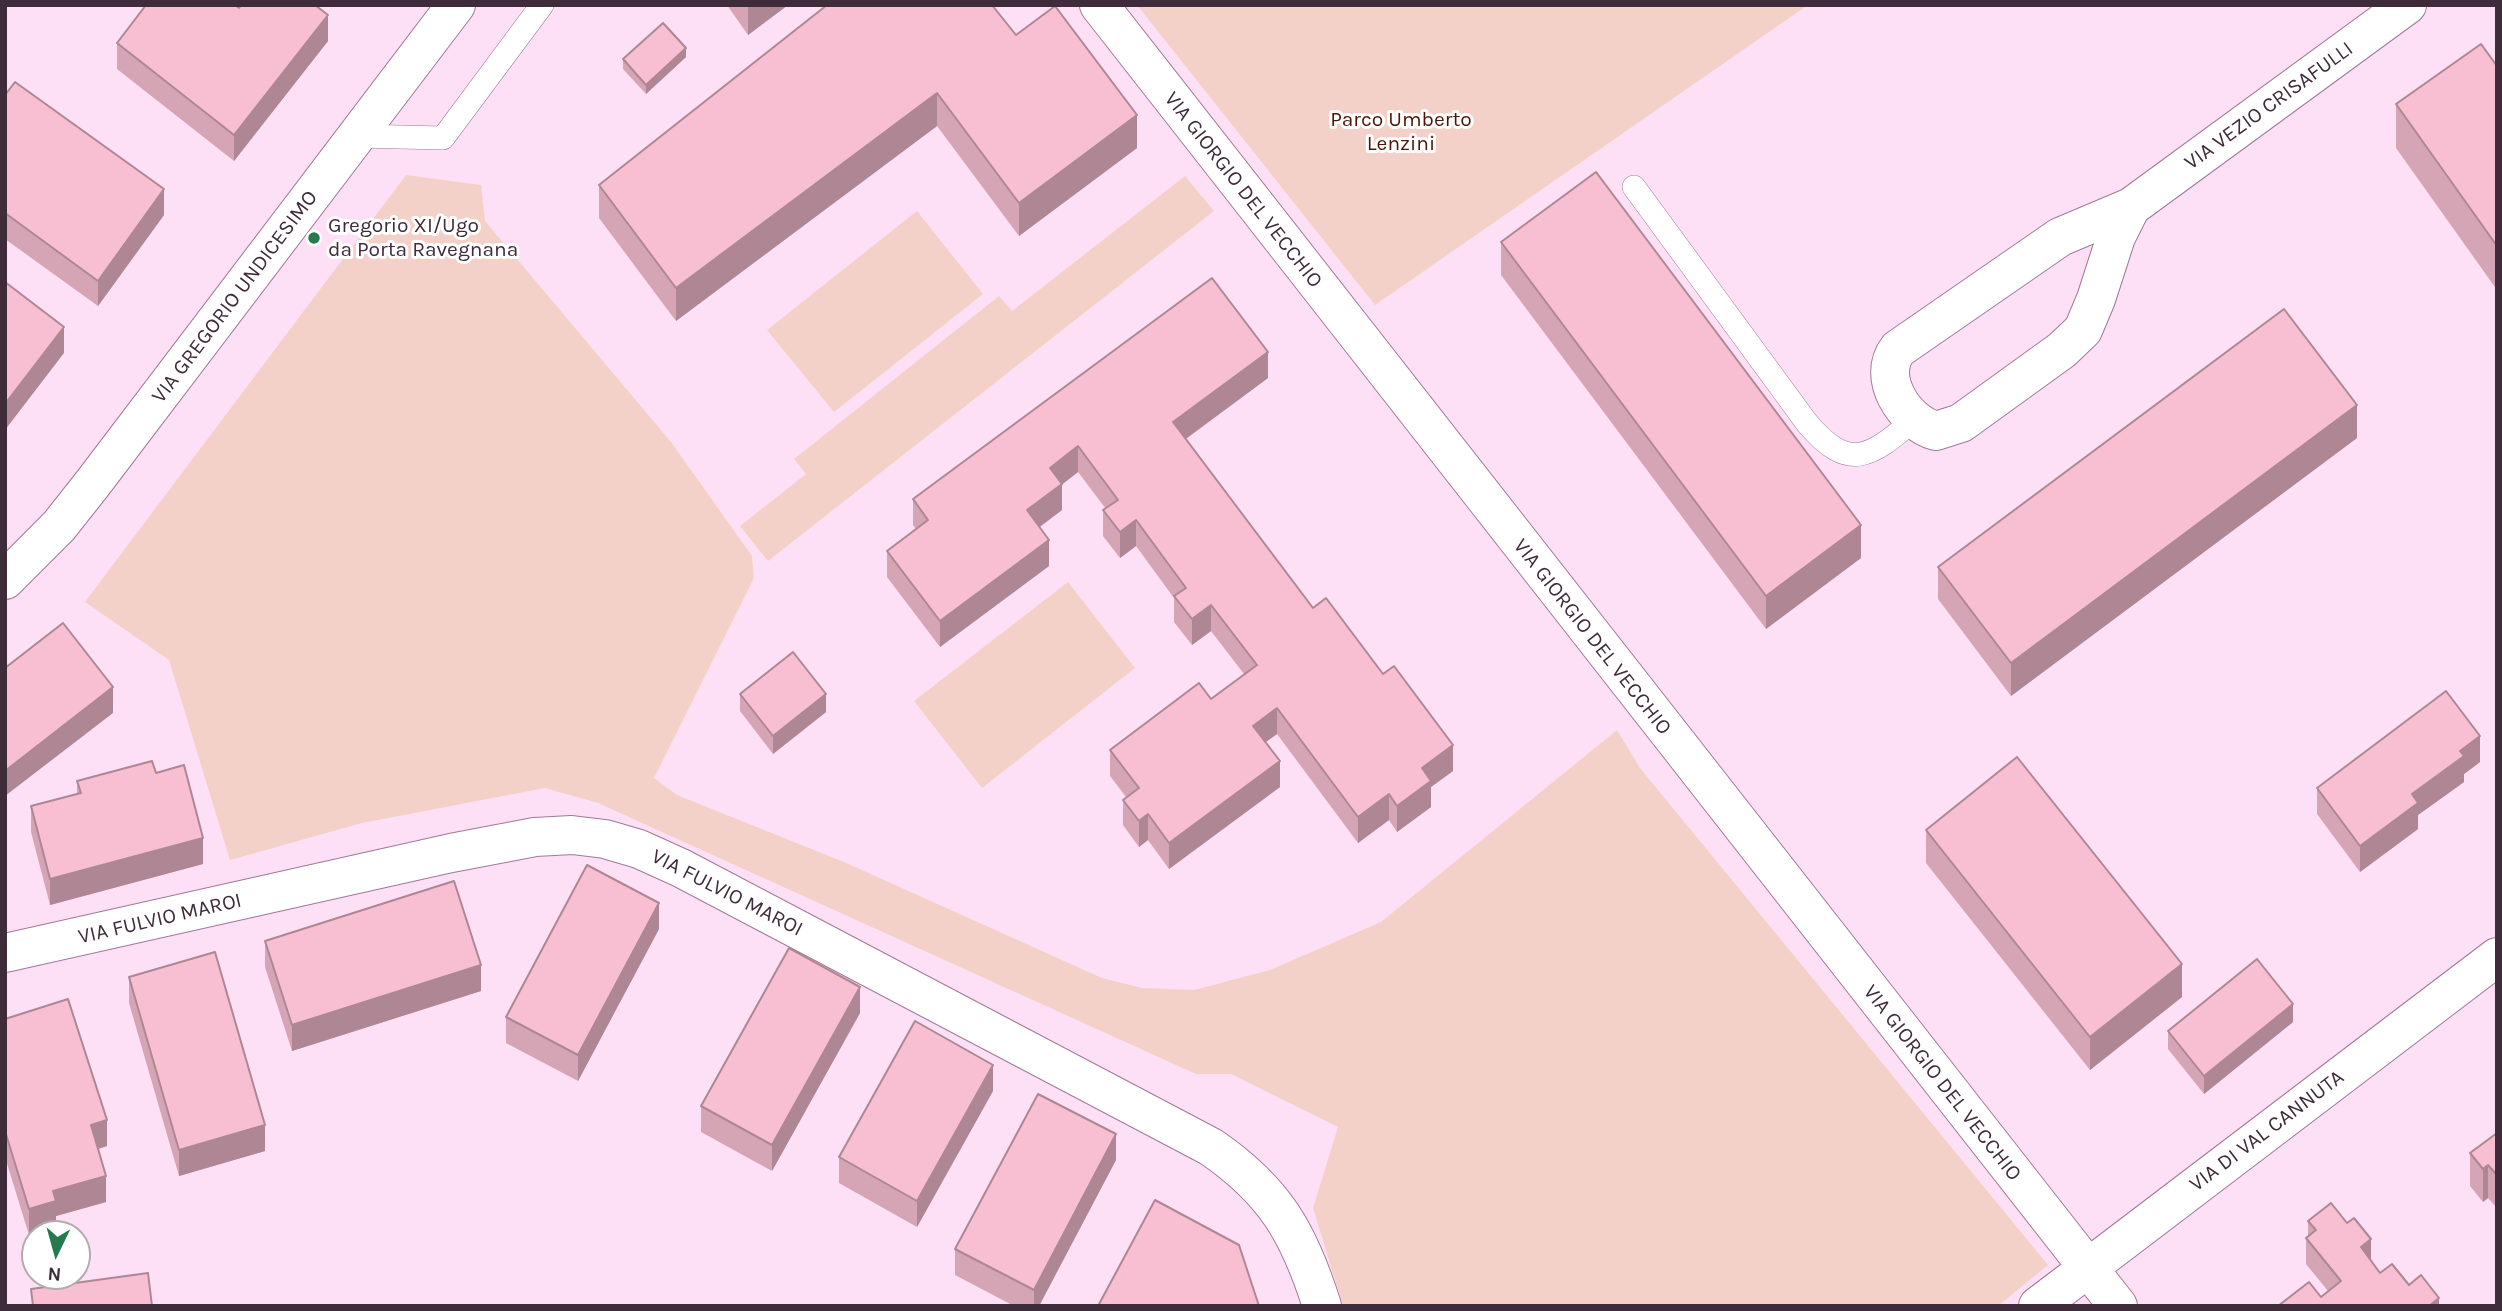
<!DOCTYPE html>
<html>
<head>
<meta charset="utf-8">
<style>
  body { margin:0 }
  #map { position:relative; width:2502px; height:1311px; overflow:hidden; background:#fde0f5; font-family:Karla,sans-serif }
  canvas { display:block }
  .frame { position:absolute; inset:0; border:7px solid #3f2c3a; pointer-events:none }
  .north { position:absolute; left:21px; top:1220px; width:70px; height:70px; box-sizing:border-box; background:#fff; border:2px solid #b2abb0; border-radius:50%; rotate:185deg; font-size:19px; font-weight:700; line-height:28px; text-align:center; color:#3f2c3a }
  .north::after { content:''; display:block; margin:auto; width:24px; height:32px; background:#267b4e; clip-path:polygon(50% 0,100% 100%,50% 72%,0 100%) }
</style>
</head>
<body>
<div id="map">
<canvas width="2502" height="1311"></canvas>
<div class="frame"></div>
<div class="north">N</div>
</div>
<script>
const ctx = document.querySelector('canvas').getContext('2d');
ctx.lineJoin = 'round';
function fill(path, color) { ctx.fillStyle = color; ctx.fill(path, 'evenodd'); }
function stroke(path, color, width, dash) { ctx.strokeStyle = color; ctx.lineWidth = width; ctx.lineCap = dash ? 'butt' : 'round'; ctx.setLineDash(dash || []); ctx.stroke(path); }
function write(font, color, halo, rows, align = 'center') {
  ctx.font = font + ' Karla,sans-serif'; ctx.lineWidth = 6; ctx.setLineDash([]); ctx.textBaseline = 'middle'; ctx.strokeStyle = halo; ctx.fillStyle = color; for (const [text, x, y, turn = 0] of rows) {
    ctx.save(); ctx.translate(x, y); ctx.rotate((+turn || 0) * Math.PI / 180); ctx.textAlign = isNaN(turn) ? turn : align; if (halo) ctx.strokeText(text, 0, 0); ctx.fillText(text, 0, 0); ctx.restore();
  }
}
fill(new Path2D(`
  M1137,5H1808L1375,305Z
  M406,175L481,185L485,221L671,442L752,556L754,578L654,778L677,795L844,862L1102,978L1142,988L1194,990L1270,970L1381,922L1617,730L1640,768L2048,1265L1998,1306H1343L1313,1208L1338,1127L1231,1074H1196L598,803L545,788L362,823L230,860L169,660L85,602Z
  M1185,176L1214,211L768,561L740,526L806,474L794,459L999,296L1012,311Z
  M917,211L983,294L834,412L767,330Z
  M1068,582L1135,668L982,788L914,701Z`), '#f4d1c8');
const lane = new Path2D(`
  M357,136L443,138L542,5
  M1634,187L1807,423C1850,474 1871,456 1915,419`);
const street = new Path2D(`
  M1099,5L2118,1306
  M2131,207L2116,237L2096,299L2083,330L2062,350L1961,423L1936,431C1904,422 1876,377 1898,349L2060,237L2131,207L2407,5
  M5,953L451,853L535,837L572,835L605,839L639,849L681,868L1211,1147C1275,1191 1299,1233 1322,1306
  M2038,1306L2497,957`);
const secondary = new Path2D(`
  M5,580L59,526L93,483L456,5`);
stroke(lane, '#a37897', 24);
stroke(street, '#a37897', 40);
stroke(secondary, '#a37897', 40);
stroke(lane, '#fff', 23);
stroke(street, '#fff', 38);
stroke(secondary, '#fff', 38);
fill(new Path2D(`
  M727,5H788L748,35Z
  M239,8L328,41L234,161L117,69V43Z
  M1016,35L1137,148L1019,236L937,126L676,321L599,218V185Z
  M686,57L646,94L623,69V59Z
  M2497,66V290L2396,148V104Z
  M5,95L164,215L98,306L5,239Z
  M1501,242L1861,558L1766,629L1501,275Z
  M1268,378L1186,439L1313,608L1453,771L1431,787V807L1397,832L1389,820L1358,843L1277,734L1266,742L1280,787L1169,869L1148,840L1139,847L1123,825V800L1126,797L1110,776V750L1211,699L1244,674L1211,631L1192,645L1174,622V598L1136,546L1120,558L1103,536V510L1106,509L1078,472L1062,484V510L1040,527L1049,566L940,647L887,577V551L916,529L913,525V499Z
  M2357,438L2011,696L1938,599V567Z
  M740,694L826,712L773,754L740,711Z
  M2480,762L2464,774V782L2418,815V829L2360,872L2317,814V788Z
  M156,773L203,864L50,905L31,832V806L77,794V781Z
  M1926,830L2182,997L2090,1070L1926,863Z
  M659,929L578,1081L506,1043V1017Z
  M265,941L481,991L292,1051L265,967Z
  M129,977L265,1151L179,1176L129,1003Z
  M860,1013L772,1171L701,1132V1106Z
  M5,1019L107,1146L98,1149L106,1202L56,1216V1227L29,1235L5,1157Z
  M2293,1022L2204,1094L2168,1049V1031Z
  M993,1091L917,1227L839,1183V1157Z
  M2497,1133V1208L2488,1198L2483,1202L2470,1186V1153Z
  M1116,1160L1039,1306H1014L955,1275V1249Z
  M2308,1221L2371,1260L2380,1273L2409,1285L2439,1306H2278L2321,1297L2328,1291L2306,1264V1238L2308,1237Z`), '#d5a4b5');
fill(new Path2D(`
  M748,5H788L748,35Z
  M328,15V41L234,161V135Z
  M686,48V57L646,94V85Z
  M937,93V126L676,321V288Z
  M1137,115V148L1019,236V203Z
  M164,189V215L98,306V281Z
  M64,327V353L5,430V404Z
  M1268,352V378L1173,448V422Z
  M2357,405V438L2011,696V663Z
  M1078,446V472L1050,494V468Z
  M1062,484V510L1027,536V510Z
  M1136,520V546L1120,558V532Z
  M1861,525V558L1766,629V596Z
  M1049,540V566L940,647V621Z
  M1211,605V631L1192,645V619Z
  M113,687V713L5,796V771Z
  M826,694V712L773,754V736Z
  M1277,708V734L1253,751V726Z
  M2480,736V762L2464,774V782L2418,815V829L2360,872V846L2412,794L2460,751Z
  M1453,745V771L1431,787V807L1397,832V806L1422,768Z
  M1280,761V787L1169,869V843Z
  M1389,794V820L1358,843V817Z
  M1148,814V840L1139,847V821Z
  M203,838V864L50,905V879Z
  M659,903V929L578,1081V1055Z
  M2182,964V997L2090,1070V1037Z
  M481,965V991L292,1051V1025Z
  M860,987V1013L772,1171V1145Z
  M2293,1004V1022L2204,1094V1076Z
  M993,1065V1091L917,1227V1201Z
  M107,1120V1146L91,1151V1125Z
  M265,1125V1151L179,1176V1150Z
  M1116,1134V1160L1039,1306H1034V1290Z
  M2488,1165V1198L2483,1202V1169Z
  M106,1176V1202L56,1216V1227L29,1235V1209L53,1191Z
  M2371,1239V1265L2361,1247Z
  M2439,1298V1306H2429Z`), '#ae8694');
const building = new Path2D(`
  M146,5H235L239,8L241,5H315L328,15L234,135L117,43Z
  M827,5H992L1016,35L1055,6L1137,115L1019,203L937,93L676,288L599,185Z
  M663,23L686,48L646,85L623,59Z
  M2481,44L2497,66V246L2396,104Z
  M15,82L164,189L98,281L5,213V95Z
  M1596,172L1861,525L1766,596L1501,242Z
  M1212,278L1268,352L1173,422L1313,608L1326,598L1383,674L1394,666L1453,745L1422,768L1431,781L1397,806L1389,794L1358,817L1277,708L1253,726L1280,761L1169,843L1148,814L1139,821L1123,800L1139,788L1110,750L1199,683L1211,699L1257,665L1211,605L1192,619L1174,596L1186,588L1136,520L1120,532L1103,510L1118,500L1078,446L1050,468L1062,484L1027,510L1049,540L940,621L887,551L928,520L913,499Z
  M5,282L64,327L5,404Z
  M2284,309L2357,405L2011,663L1938,567Z
  M63,623L113,687L5,771V668Z
  M793,652L826,694L773,736L740,694Z
  M2446,691L2480,736L2460,751L2464,756L2412,794L2418,803L2360,846L2317,788Z
  M2017,757L2182,964L2090,1037L1926,830Z
  M152,761L156,773L184,765L203,838L50,879L31,806L81,793L77,781Z
  M587,865L659,903L578,1055L506,1017Z
  M454,881L481,965L292,1025L265,941Z
  M789,948L860,987L772,1145L701,1106Z
  M215,952L265,1125L179,1150L129,977Z
  M2257,959L2293,1004L2204,1076L2168,1031Z
  M68,999L107,1120L91,1125L106,1176L53,1191L56,1201L29,1209L5,1131V1019Z
  M915,1021L993,1065L917,1201L839,1157Z
  M1038,1094L1116,1134L1034,1290L955,1249Z
  M2497,1133V1175L2488,1165L2483,1169L2470,1153Z
  M1155,1200L1239,1245L1259,1306H1098Z
  M2331,1203L2347,1223L2354,1218L2371,1239L2361,1247L2380,1273L2392,1264L2409,1285L2421,1275L2439,1298L2429,1306H2278L2309,1282L2321,1297L2341,1281L2306,1238L2316,1230L2308,1221Z
  M148,1273L152,1306H33L31,1289Z`);
fill(building, '#f8bfd3');
stroke(building, '#ae8694', 2);
for (const [x, y, r, color] of [
  [314,238,7,"#267b4e"]
]) { const dot = new Path2D(); dot.arc(x, y, r, 0, 2 * Math.PI); ctx.fillStyle = color; ctx.fill(dot); stroke(dot, '#fff', 2.5); }
write('21px', '#3f2c3a', '#fff', [
  ["VIA VEZIO CRISAFULLI",2269,106,-36],
  ["VIA GIORGIO DEL VECCHIO",1243,190,52],
  ["VIA GREGORIO UNDICESIMO",235,297,-53],
  ["VIA GIORGIO DEL VECCHIO",1592,637,52],
  ["VIA FULVIO MAROI",727,893,27],
  ["VIA FULVIO MAROI",160,919,-13],
  ["VIA GIORGIO DEL VECCHIO",1942,1083,52],
  ["VIA DI VAL CANNUTA",2267,1131,-37]
]);
write('21px', '#4e1607', '#fff', [
  ["Parco Umberto",1401,120],
  ["Lenzini",1401,144]
]);
write('21px', '#3f2c3a', '#fff', [
  ["Gregorio XI/Ugo",328,226],
  ["da Porta Ravegnana",328,250]
], 'left');
</script>
</body>
</html>
